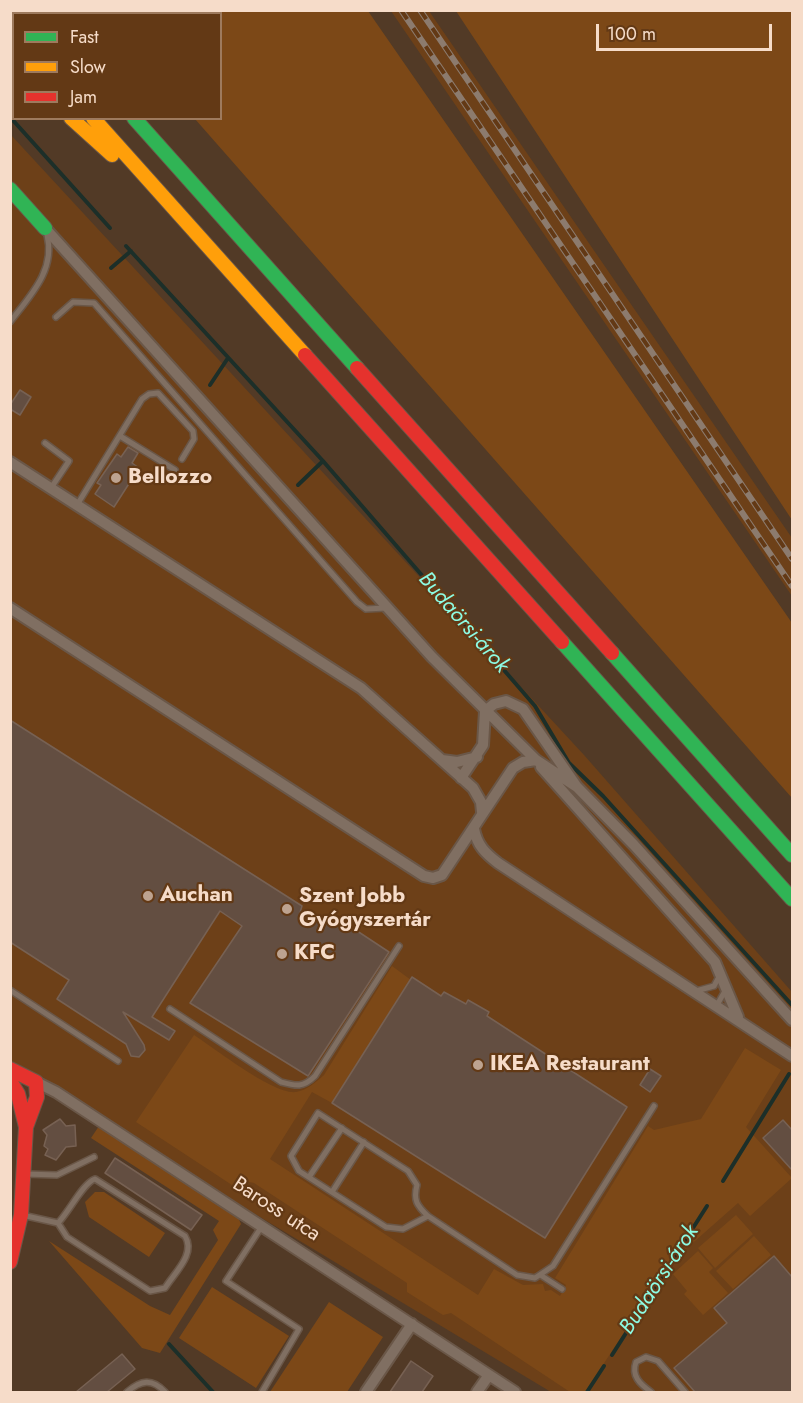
<!DOCTYPE html>
<html>
<head>
<meta charset="utf-8">
<style>
  body { margin:0 }
  #map { position:relative; width:803px; height:1403px; overflow:hidden; background:#523a26; font-family:Jost,sans-serif }
  canvas { display:block }
  .frame { position:absolute; inset:0; border:12px solid #f6dcc9; pointer-events:none }
  .legend { position:absolute; left:12px; top:12px; width:210px; height:108px; box-sizing:border-box; background:#633915; border:2px solid #9e7a5d; margin:0; padding:8px 10px; list-style:none; font-size:18px; color:#f6dcc9 }
  .legend li { display:flex; align-items:center; gap:12px; height:30px }
  .legend b { width:30px; border:2px solid #9e7a5d }
  .scale { position:absolute; left:596px; top:24px; width:176px; height:27px; box-sizing:border-box; border:3px solid #f6dcc9; border-top:0; padding-left:8px; font-size:18px; line-height:21px; white-space:nowrap; color:#f6dcc9; -webkit-text-stroke:4px #633915; paint-order:stroke }
</style>
</head>
<body>
<div id="map">
<canvas width="803" height="1403"></canvas>
<div class="frame"></div>
<ul class="legend">
<li><b style="height:8px;background:#30b455"></b>Fast</li>
<li><b style="height:8px;background:#ff9f0a"></b>Slow</li>
<li><b style="height:8px;background:#e5322d"></b>Jam</li>
</ul>
<div class="scale">100 m</div>
</div>
<script>
const ctx = document.querySelector('canvas').getContext('2d');
ctx.lineJoin = 'round';
function fill(path, color) { ctx.fillStyle = color; ctx.fill(path, 'evenodd'); }
function stroke(path, color, width, dash) { ctx.strokeStyle = color; ctx.lineWidth = width; ctx.lineCap = dash ? 'butt' : 'round'; ctx.setLineDash(dash || []); ctx.stroke(path); }
function write(font, color, halo, rows, align = 'center') {
  ctx.font = font + ' Jost,sans-serif'; ctx.lineWidth = 4.5; ctx.setLineDash([]); ctx.textBaseline = 'middle'; ctx.strokeStyle = halo; ctx.fillStyle = color; for (const [text, x, y, turn = 0] of rows) {
    ctx.save(); ctx.translate(x, y); ctx.rotate((+turn || 0) * Math.PI / 180); ctx.textAlign = isNaN(turn) ? turn : align; if (halo) ctx.strokeText(text, 0, 0); ctx.fillText(text, 0, 0); ctx.restore();
  }
}
fill(new Path2D(`
  M391,11H429L792,538V596Z
  M11,135L584,755L792,992V1392H551L250,1211L59,1087L11,1064Z`), '#6d4018');
fill(new Path2D(`
  M117,10L368,11L792,623V798L195,119L220,118V14L112,13Z
  M456,11H792V520Z
  M392,966L411,980L332,1103L312,1092L270,1159L478,1295L494,1269L523,1285L543,1284L545,1291L551,1290L560,1296L566,1285L555,1278L648,1126L654,1130L701,1119L745,1048L781,1070L746,1127L792,1178L750,1216L738,1203L670,1263L585,1392H570L451,1313L443,1315L407,1292V1283L254,1183L240,1180L235,1187L136,1122L194,1035C214,1048 274,1095 296,1092C307,1090 315,1083 324,1075Z
  M99,1126L237,1215L241,1224L160,1353L142,1348L49,1241L150,1306L170,1315L218,1240L213,1230L219,1221L91,1138Z
  M95,1192H104L165,1233L149,1257L89,1217L85,1202Z
  M736,1215L753,1234L715,1268L698,1248Z
  M754,1236L771,1255L733,1289L716,1271Z
  M698,1251L713,1268L709,1272L728,1293L703,1315L684,1294L687,1291L673,1274Z
  M212,1287L289,1336L256,1388L179,1338Z
  M329,1302L383,1337L347,1392H270Z`), '#7c4817');
stroke(new Path2D(`
  M10,117L110,228
  M126,246L323,461L535,706L569,763L603,796L792,1005
  M111,268L131,251
  M210,385L228,358
  M298,485L323,461
  M723,1181L789,1074
  M169,1344L213,1392
  M612,1355L707,1206
  M587,1392L604,1366`), '#1c2f29', 4);
const building = new Path2D(`
  M20,390L31,397L20,415L10,409V405Z
  M128,447L138,453L132,463L139,468L114,507L95,494L101,485L97,483L117,454L121,457Z
  M10,720L302,906L299,916L342,921L389,952L308,1076L190,1003L242,926L220,911L152,1017L175,1031L169,1040L123,1012L144,1045L145,1050L139,1057L131,1056L126,1044L57,999L69,980L10,942Z
  M412,977L441,996L444,992L466,1004L468,1000L489,1012L487,1016L627,1107L545,1238L332,1103Z
  M650,1069L661,1076L650,1092L640,1085Z
  M60,1119L66,1126L75,1125L76,1146L66,1147L56,1160L45,1155L48,1149L44,1146L47,1135L43,1130Z
  M783,1120L792,1130V1170L763,1138Z
  M115,1158L202,1215L191,1230L105,1173Z
  M774,1256L792,1277V1392H695L674,1368L727,1323L714,1308Z
  M122,1354L135,1369L107,1392H76Z
  M411,1361L433,1376L422,1392H390Z`);
fill(building, '#634e41');
stroke(building, '#776153', 1.5);
const lane = new Path2D(`
  M56,317L73,302L94,303L357,602L366,609L386,608
  M10,322C30,296 56,270 47,235
  M120,436L175,470
  M45,443L69,461L51,488
  M77,505L142,399L149,394L158,393L193,431L194,439L182,459
  M10,990L118,1061
  M696,991L714,986L720,975
  M717,1005L725,991
  M170,1009L281,1082C296,1086 303,1088 315,1076L399,946
  M25,1174L57,1175L94,1157
  M309,1177L342,1128
  M332,1192L364,1142
  M22,1215L58,1223L67,1237L150,1291L165,1288C175,1272 196,1254 185,1236L95,1179C83,1183 69,1212 58,1223
  M428,1216L403,1229L386,1227L299,1171L291,1156L318,1113L408,1171L417,1185C413,1200 417,1206 428,1216L517,1275L535,1278L553,1266L654,1106
  M542,1276L562,1289
  M127,1392C141,1380 152,1378 165,1392
  M262,1392L299,1329L226,1281L262,1226
  M651,1392C640,1384 631,1376 636,1362L646,1357L658,1361L685,1392`);
const street = new Path2D(`
  M45,228L432,657L536,760L577,787
  M10,462L361,688L473,788L481,802L482,812
  M10,608L424,876L433,878L442,875L513,768L523,762L536,760
  M485,711L494,704L506,701L523,709L577,787L634,845L792,1020
  M442,760L457,762L477,757
  M541,767L715,962L738,1017
  M461,778L483,745L485,711
  M474,829C477,845 485,853 498,863L792,1056
  M36,1082L56,1092L515,1392
  M366,1392L412,1324
  M477,1392L489,1375`);
const fast = new Path2D(`
  M10,63L14,66
  M134,118L357,368
  M10,189L45,228
  M562,642L792,899
  M612,653L792,855`);
const slow = new Path2D(`
  M38,10L41,14
  M71,118L112,155
  M93,118L305,355`);
const jam = new Path2D(`
  M10,28L14,32
  M305,355L562,642
  M357,368L612,653
  M10,1069L36,1082L37,1097L26,1127L21,1215L10,1262
  M10,1081L18,1094L26,1127`);
stroke(lane, '#6a5748', 8);
stroke(street, '#6a5748', 14);
stroke(fast, '#6a5748', 16);
stroke(slow, '#6a5748', 16);
stroke(jam, '#6a5748', 16);
stroke(lane, '#806f62', 5);
stroke(street, '#806f62', 10);
stroke(fast, '#30b455', 14);
stroke(slow, '#ff9f0a', 14);
stroke(jam, '#e5322d', 14);
const rail = new Path2D(`
  M401,10L792,586
  M420,10L792,559`);
stroke(rail, '#8c7b6e', 6);
stroke(rail, '#633915', 4, [11]);
for (const [x, y, r, color] of [
  [116,478,6,"#bda390"],
  [148,896,6,"#bda390"],
  [287,909,6,"#bda390"],
  [282,954,6,"#bda390"],
  [478,1065,6,"#bda390"]
]) { const dot = new Path2D(); dot.arc(x, y, r, 0, 2 * Math.PI); ctx.fillStyle = color; ctx.fill(dot); stroke(dot, '#633915', 2); }
write('bold 21px', '#f6dcc9', '#633915', [
  ["Bellozzo",128,478],
  ["Auchan",160,896],
  ["Szent Jobb",299,897],
  ["Gyógyszertár",299,921],
  ["KFC",294,954],
  ["IKEA Restaurant",490,1065]
], 'left');
write('21px', '#f6dcc9', '#633915', [
  ["Baross utca",276,1210,33]
]);
write('italic 22px', '#8dfbe3', '#633915', [
  ["Budaörsi-árok",463,623,49],
  ["Budaörsi-árok",660,1280,-57]
]);
</script>
</body>
</html>
